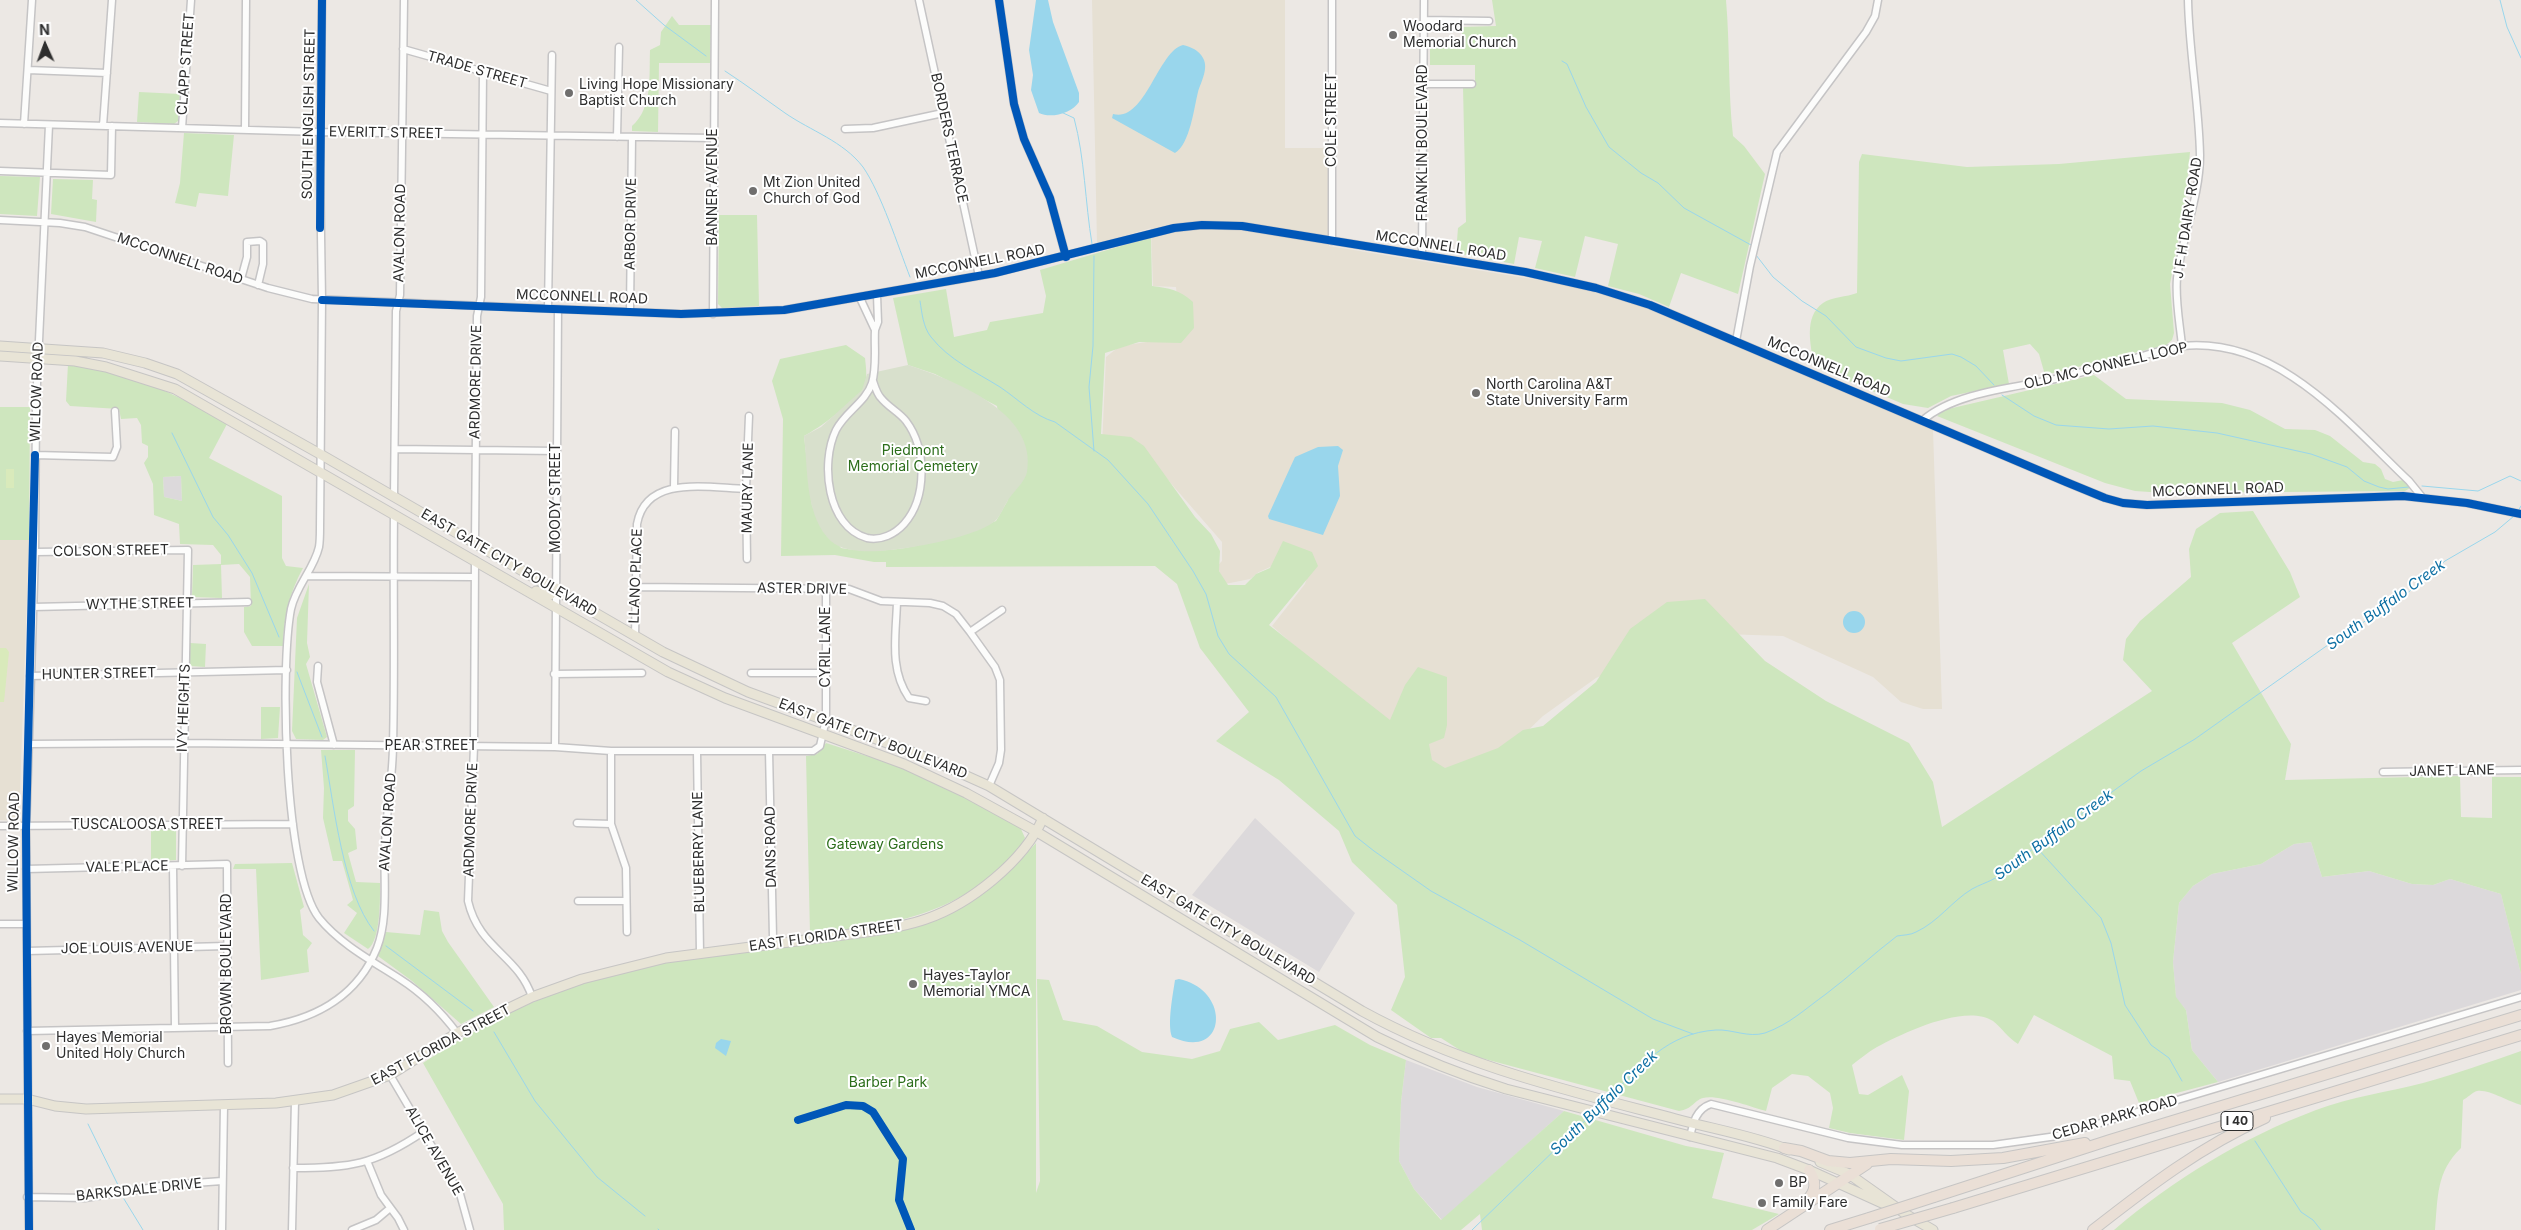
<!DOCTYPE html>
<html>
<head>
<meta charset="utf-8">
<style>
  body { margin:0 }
  #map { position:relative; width:2521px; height:1230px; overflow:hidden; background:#ece8e4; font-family:Inter,sans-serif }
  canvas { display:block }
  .north { position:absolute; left:20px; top:20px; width:50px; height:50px; -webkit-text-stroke:4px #fff; paint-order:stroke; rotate:358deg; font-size:14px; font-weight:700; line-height:20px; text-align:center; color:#2e2e2e }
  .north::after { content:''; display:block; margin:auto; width:18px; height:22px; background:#2e2e2e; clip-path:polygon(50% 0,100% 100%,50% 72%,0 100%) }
</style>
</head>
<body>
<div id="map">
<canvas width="2521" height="1230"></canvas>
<div class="north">N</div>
</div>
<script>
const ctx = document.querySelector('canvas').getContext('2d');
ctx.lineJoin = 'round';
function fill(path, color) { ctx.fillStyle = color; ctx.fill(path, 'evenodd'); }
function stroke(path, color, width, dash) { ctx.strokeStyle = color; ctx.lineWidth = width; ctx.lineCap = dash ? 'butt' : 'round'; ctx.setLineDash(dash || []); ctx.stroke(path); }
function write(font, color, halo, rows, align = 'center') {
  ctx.font = font + ' Inter,sans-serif'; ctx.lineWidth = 4; ctx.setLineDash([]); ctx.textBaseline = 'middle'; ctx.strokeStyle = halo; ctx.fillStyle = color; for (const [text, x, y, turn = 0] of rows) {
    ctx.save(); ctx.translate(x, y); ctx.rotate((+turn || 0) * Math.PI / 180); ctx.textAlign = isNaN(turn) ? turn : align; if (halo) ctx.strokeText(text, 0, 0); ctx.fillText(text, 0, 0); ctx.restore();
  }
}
fill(new Path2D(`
  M181,476L182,501L164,497L163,477Z
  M1255,818L1355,913L1319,972L1192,895Z
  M2311,842L2322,877L2369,871L2412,884L2433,885L2450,879L2501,894L2521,974V990L2218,1082L2192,1050L2186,1010L2176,998L2173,962L2179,903L2193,886L2212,874L2261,864L2294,844Z
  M1406,1060L1477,1087L1564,1111L1442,1220L1414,1189L1399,1161L1401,1102Z`), '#dcd9db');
fill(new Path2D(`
  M1092,0H1285V148H1328L1329,246L1563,284L1636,303L1933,429L1942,709H1923L1901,702L1873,677L1783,636L1723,634L1654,652L1596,678L1543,716L1466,790L1385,725L1272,626L1305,584L1312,561L1279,563L1259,572L1250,579L1225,584L1217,566L1222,561V542L1148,457L1102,446L1106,357L1120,346L1180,337L1176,287L1153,286L1151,228L1097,244Z
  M0,540H29L19,821L0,820Z`), '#e6e0d3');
fill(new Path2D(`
  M1492,0H1726C1730,46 1728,91 1733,136L1744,146L1765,174L1738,294L1681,273L1669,307L1639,294L1608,286L1618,244L1585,236L1575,277L1535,268L1542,241L1519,237L1514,264L1456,253L1458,228L1466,222L1463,87H1475V65H1430V45H1462V27L1496,26Z
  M672,16L679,25H711L710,63H659L658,132L632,131V126C653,108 649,75 650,50L660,45L661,32Z
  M139,92L180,94L178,121L174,124L137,122Z
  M184,133L234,135L228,196L199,193L196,207L175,203L180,183Z
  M2190,152L2185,205L2170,284L2174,333L2172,340L2166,345L2045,375L2039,354L2030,344L2003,350L2009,384L1951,396L1928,408L1903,404L1814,366C1811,346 1803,317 1823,303C1831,297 1847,297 1857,293L1859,162L1862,154L1967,167L2059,164Z
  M0,176L40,177L37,216L0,214Z
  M53,179L93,180L92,199L97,200L96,222L51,214Z
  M719,215H757L759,306L722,308L718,304Z
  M1151,237L1152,286C1169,288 1180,290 1193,302L1194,328L1181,343L1139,342L1105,353L1101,434L1131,437L1144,446L1195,517L1211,534L1220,551L1219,571L1228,585H1245L1256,574L1270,568L1283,541L1312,552L1318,566L1269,625L1390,720L1405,685L1418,667L1447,677V725L1444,738L1429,744L1432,760L1445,768L1498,748L1523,730L1543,726L1596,682L1630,629L1667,602L1705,599L1765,661L1826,701L1909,743L1933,782L1942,827L2152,691L2123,660L2126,639L2140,621L2191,577L2189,549L2196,529L2220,513L2253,511L2290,572L2300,597L2232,643L2291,744L2285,780L2460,776L2461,817L2492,818V777H2521V974L2501,894L2450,879L2433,885L2412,884L2369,871L2322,877L2311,842L2294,844L2261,864L2212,874L2193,886L2179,903L2173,962L2176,997L2186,1010L2192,1050L2218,1082L2139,1103L2130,1081L2114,1079L2112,1056L2034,1015L2018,1044C2008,1038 2002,1028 1993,1021C1965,1003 1903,1033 1877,1047C1868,1052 1860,1059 1852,1065L1859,1094L1868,1095L1902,1075L1909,1091L1904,1140L1850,1133L1829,1128L1833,1108L1830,1093L1808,1076L1792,1074L1772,1088L1766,1111C1751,1107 1717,1094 1703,1098C1693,1101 1693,1109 1679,1111L1466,1054L1441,1038H1431L1391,1010L1405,977L1397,905L1352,862L1339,831L1279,780L1216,741L1249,712L1200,648L1177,584L1155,566L886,567V562H874L835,555L781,556L783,419L772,381L780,359L846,345L865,358C866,368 868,379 863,389C856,401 818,429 804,436L812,506L841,548C898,558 942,539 996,521L1008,500L997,406L935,374L908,365L893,298L946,289L954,337L987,330L990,322L1043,313L1046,296L1040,270Z
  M68,364C126,371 177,393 227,424L209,458L282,496V558L286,566L303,568C289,594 284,616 283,646H252L244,632V607L251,606L250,577L239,564L221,565L222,598L192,597L193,565L221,564V555L213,545L180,544L179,524L154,515L153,484L144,463L148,457V446L142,443L141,425L137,418L121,419L119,409L70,406L66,401ZM181,476L182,501L164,497L163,477Z
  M2094,375L2126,399L2222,403L2250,410L2285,429L2315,430L2330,436L2363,462L2375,464L2381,469L2385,479L2393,482L2403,480L2410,488L2405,491L2164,493L2135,491L2105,483L1937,416L1944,410Z
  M0,407H30L29,540H0Z
  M309,584L307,643L310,657L306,664L327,737L323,740L296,739L292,731L297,618Z
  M190,643L206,644L205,667L190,666Z
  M261,707H280L278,738L261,739Z
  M826,743L898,766L993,810L1021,829L1025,838L1022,844C963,916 896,924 810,934L806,756L817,754Z
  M321,750H355L354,806L348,810V821L355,829L357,849L348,853L356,882L380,883C380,898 381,940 368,949L344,933L357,913L347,905L353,900L342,861H333L323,818L324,788Z
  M176,828V860L151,862V829Z
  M1036,843V1193L1040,1181L1037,979L1049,980L1063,1020L1097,1026L1142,1052L1192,1059L1220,1051L1230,1029L1259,1022L1278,1040L1335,1025L1370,1045L1406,1060L1401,1102L1399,1161L1414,1189L1441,1220L1564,1111L1686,1146L1724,1153L1712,1198L1779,1214L1752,1230H1482L1480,1214L1461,1230H504L503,1204L423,1063C490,1019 564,982 644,967C700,955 759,950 816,943C861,938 907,935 948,914C983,896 1010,872 1036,843Z
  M292,863L304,907L300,910L303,935L312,943L307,950L309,972L261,980L256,869H233L235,864Z
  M424,910L439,912L442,931L448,942L494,1007L461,1024L412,981L378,956L386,932L420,935Z
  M2521,1051V1105C2509,1102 2489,1089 2477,1091C2473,1092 2467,1098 2463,1100L2461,1148C2436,1172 2438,1197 2435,1230H2114C2174,1179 2242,1138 2316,1110C2351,1097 2388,1092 2423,1083C2456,1074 2489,1062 2521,1051Z`), '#cee6be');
fill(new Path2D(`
  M908,365C953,380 1038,412 1027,472C1025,482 1013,492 1008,500C1004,506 1001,515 996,520C979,538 887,554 861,551C849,550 836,548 827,537C805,511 808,468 804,436L821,427L862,390L867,374Z`), '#d8e0cc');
fill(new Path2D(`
  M6,469H14V488H6Z
  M0,648H6L9,652L4,702H0Z`), '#d9eabb');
fill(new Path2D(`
  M1036,0H1048L1053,22L1079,93V102C1072,113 1051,119 1039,113L1031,90L1033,75L1029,50Z
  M1183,45C1191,47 1199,50 1203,58C1209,68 1201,82 1198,92C1194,108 1190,144 1175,153L1112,118L1113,114C1145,123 1158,51 1183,45Z
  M1338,446L1343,450L1338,466L1340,496L1323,535L1269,519L1268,516L1295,457L1318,447Z
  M1843 622a11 11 0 1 1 22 0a11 11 0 1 1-22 0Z
  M1179,979C1232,990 1227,1062 1172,1037C1167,1024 1173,994 1175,980Z
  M721,1039L731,1041L726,1056L715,1048L716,1043Z`), '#99d6ec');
stroke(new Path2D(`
  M636,0L664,25L706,56
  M2500,0L2507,27L2521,58
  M1562,61L1567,64L1586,107L1609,147L1641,173L1658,183L1684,208L1751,245
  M725,71C745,84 765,99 785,113C811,131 843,141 863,167C881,193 898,246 910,277
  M1061,112L1074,118C1085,159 1085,202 1092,244
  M1756,255L1773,277L1802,301L1826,316L1856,347L1886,358L1901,361L1952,354L1961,357L1976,366L1994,385
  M1094,256L1093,346L1089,387L1094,451
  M920,301C922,313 923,327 931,337C949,360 976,372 1000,387C1018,399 1034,416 1055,422L1108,460L1148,504L1193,571L1206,594L1218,636L1229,654L1276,697L1355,836L1374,851L1431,891L1520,940L1614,996L1653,1019L1693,1034
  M2002,395L2034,416L2056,425L2109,429L2153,426L2217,433L2311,454L2347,467L2364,481L2379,487L2388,489L2409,487
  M172,433L213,517L228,535L252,573L279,637
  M2422,486L2478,491L2510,476L2521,481
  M2518,511L2521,506
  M297,672L322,737
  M325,756C334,806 343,892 374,931
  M2037,848L2101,918L2111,943L2125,1005L2151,1045L2169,1058L2182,1081
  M386,946L473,1011
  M494,1032L535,1101L597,1177L645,1216
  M1609,1097C1642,1066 1667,1033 1716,1030C1732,1029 1748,1038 1765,1033C1790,1024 1805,1009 1826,994C1850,976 1872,955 1897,936C1903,935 1911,935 1916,932C1938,922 1952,901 1972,889C1987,881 1998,880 2008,867L2141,771L2195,739L2325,647L2404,596L2445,561L2495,532L2514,516
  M88,1124L119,1187
  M2255,1141L2301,1212L2313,1220L2321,1230
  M124,1199L143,1230
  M658,1229L659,1230
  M1472,1230L1592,1114`), '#99d6ec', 1);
const minor = new Path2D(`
  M322,0L320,169L322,300L320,528C320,534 320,541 319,547C314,569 296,586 291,609C280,667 284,873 319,918C340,944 372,961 400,979C422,993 442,1013 457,1033
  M919,0L979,276
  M999,0L1014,104L1024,139L1050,198L1066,257
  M1424,20L1489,21
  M403,49L551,91
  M28,70L107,73
  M1424,84H1472
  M0,123L320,132L713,138
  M24,124L32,0
  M103,126L112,0
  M182,128L191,0
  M845,129L873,128L943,113
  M245,130L246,0
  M617,137L619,47
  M0,171L111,175L112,126
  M0,220L60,223L85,227L268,288L312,299L681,314L784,310L995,273L1174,228L1202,225L1242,226L1525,272L1596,288L1650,305L2066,482L2105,498L2123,503L2147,505L2403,496L2467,503L2521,514
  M1332,241V0
  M1422,255L1424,0
  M241,279L247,257V242L260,241L263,243V264L258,285
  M860,298L875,330
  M548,308L552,55
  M630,311L632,137
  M713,314L715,0
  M1736,341L1750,266L1777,152L1866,32L1875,16L1878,0
  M2182,346C2180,324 2175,301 2177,278C2182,237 2200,197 2200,155C2199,103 2189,52 2188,0
  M873,381C875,387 877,394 881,398C888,407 899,412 906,421C927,449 927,498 904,524C895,534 881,541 867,538C827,527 820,463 836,430C845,412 866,402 872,383C877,367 874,346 875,330L878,322L877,295
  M1923,420C1956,392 2013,388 2055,379C2083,372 2111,365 2139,357C2153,353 2168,348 2183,346C2278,337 2347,422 2409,481L2422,497
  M395,449L557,451
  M35,455L113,457L117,447L115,411
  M674,487L675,431
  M394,496L396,311L400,295L404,0
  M475,542L477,316L481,297L483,72
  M35,552L188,550L182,866
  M747,559L746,489L749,416
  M475,560L474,746L468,901C479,949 518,955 532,997
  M306,576L474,577
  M636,587L849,589L881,601L930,603L943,606L956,614L970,632L995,667L1000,680L1001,750L999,763L989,786
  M897,602C896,636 889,669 909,698L926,701
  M33,607L248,602
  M970,632L1002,610
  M635,636L637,524C646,474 708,488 746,489
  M318,666L317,682L334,745
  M751,673H825
  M554,674L642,673
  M30,676L287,670
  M29,744L182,743L555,747L611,751H813L820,746L826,719V588
  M555,747L558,309
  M611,751V824L626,868L627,932
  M769,751L773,937L775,943
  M697,752L700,953
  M2383,772L2521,770
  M577,823L611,824
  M0,826L293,824
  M173,866L175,1028
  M26,869L227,864L228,1063
  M578,901H626
  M0,924H26
  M27,951L227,946
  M27,1031L270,1026C317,1018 358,995 377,948C389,917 383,878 385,846C386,812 393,778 393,744C395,668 393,591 394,514
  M390,1075L460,1194L470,1230
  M1690,1137C1693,1123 1696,1109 1711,1104L1848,1138L1902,1145H1993L2057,1136L2521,997
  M367,1161L381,1195L398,1218L404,1230
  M293,1168C350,1168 374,1165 423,1132
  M27,1197L85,1198L167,1185L222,1181
  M29,1230L26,831L35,552L36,405L49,125
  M222,1230L224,1105
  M292,1230L295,1101
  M352,1230L376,1220L389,1209`);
const major = new Path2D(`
  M0,346L103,353L145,363L177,374L320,454L663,652L748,692L920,755L989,786L1362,1011C1462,1066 1566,1090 1676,1119C1713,1129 1754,1136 1789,1150
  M0,356L75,361L106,367L175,389L668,672L725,698L904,764L966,793L1037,832L1377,1037C1419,1058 1461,1075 1506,1089L1777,1158L1809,1170L1884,1204
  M536,591L550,595L556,588
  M0,1099H27L55,1106L86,1109L276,1103L333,1095L390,1075L457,1033L532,997L582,979L666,958L866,932C887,929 907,926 926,919C970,904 1024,861 1043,818
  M1820,1162L1849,1174L1907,1215L1933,1230`);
const highway = new Path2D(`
  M1784,1148L1801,1151L1828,1161L1850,1163L1891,1159L1951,1161L2003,1158L2085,1143
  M1934,1197L2110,1140L2521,1015
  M1807,1200C1817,1190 1816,1181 1809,1170
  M1953,1208L2521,1035
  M1767,1230L1867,1164
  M1830,1230L1869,1218
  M2093,1230C2148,1187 2201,1146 2265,1118`);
stroke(minor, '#c5c4c5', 9);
stroke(major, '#c6c5c4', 11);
stroke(highway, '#c6c5c4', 12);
stroke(minor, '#fcfcfb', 6);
stroke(major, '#e8e4d6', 9);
stroke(highway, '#eadfd6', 10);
const highwayBridge = new Path2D(`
  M1869,1218L1934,1197
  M1880,1229L1953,1208`);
stroke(highwayBridge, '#c6c5c4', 12, []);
stroke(highwayBridge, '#eadfd6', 10);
stroke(new Path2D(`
  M999,0L1014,104L1024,139L1050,198L1066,257
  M320,228L322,0
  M322,300L681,314L784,310L995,273L1174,228L1202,225L1242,226L1525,272L1596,288L1650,305L2066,482L2105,498L2123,503L2147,505L2403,496L2467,503L2521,514
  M798,1120L846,1105L863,1106L873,1112L903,1159L899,1200L911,1230
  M29,1230L26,831L35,455`), '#0057b8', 8);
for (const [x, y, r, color] of [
  [1393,35,5,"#706f6e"],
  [569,93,5,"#706f6e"],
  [753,191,5,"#706f6e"],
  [1476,393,5,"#706f6e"],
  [913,984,5,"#706f6e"],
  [46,1046,5,"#706f6e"],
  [1779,1183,5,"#706f6e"],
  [1762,1203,5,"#706f6e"]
]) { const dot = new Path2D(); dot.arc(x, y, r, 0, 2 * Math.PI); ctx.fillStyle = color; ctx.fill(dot); stroke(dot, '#fff', 2); }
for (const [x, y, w] of [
  [2237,1121,32]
]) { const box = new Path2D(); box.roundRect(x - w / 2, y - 9.5, w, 19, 4); ctx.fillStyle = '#fff'; ctx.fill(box); stroke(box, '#2e2e2e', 1); }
write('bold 12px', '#2e2e2e', null, [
  ["I 40",2237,1121]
]);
write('14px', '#2e2e2e', '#fff', [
  ["Woodard",1403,27],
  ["Memorial Church",1403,43],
  ["Living Hope Missionary",579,85],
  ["Baptist Church",579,101],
  ["Mt Zion United",763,183],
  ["Church of God",763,199],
  ["North Carolina A&T",1486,385],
  ["State University Farm",1486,401],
  ["Hayes-Taylor",923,976],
  ["Memorial YMCA",923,992],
  ["Hayes Memorial",56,1038],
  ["United Holy Church",56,1054],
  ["BP",1789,1183],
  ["Family Fare",1772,1203]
], 'left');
write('14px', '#2e2e2e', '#fff', [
  ["CLAPP STREET",186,64,-86],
  ["TRADE STREET",477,70,16],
  ["SOUTH ENGLISH STREET",309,114,-89],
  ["COLE STREET",1332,120,-90],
  ["EVERITT STREET",386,133,1],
  ["BORDERS TERRACE",949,138,78],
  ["FRANKLIN BOULEVARD",1423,143,-90],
  ["BANNER AVENUE",713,187,-90],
  ["J F H DAIRY ROAD",2188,218,-81],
  ["ARBOR DRIVE",631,224,-89],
  ["AVALON ROAD",400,233,-89],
  ["MCCONNELL ROAD",1441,246,9],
  ["MCCONNELL ROAD",180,259,19],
  ["MCCONNELL ROAD",980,262,-11],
  ["MCCONNELL ROAD",582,297,2],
  ["OLD MC CONNELL LOOP",2106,366,-13],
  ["MCCONNELL ROAD",1829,367,23],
  ["ARDMORE DRIVE",476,382,-89],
  ["WILLOW ROAD",37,392,-88],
  ["MAURY LANE",748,488,-89],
  ["MCCONNELL ROAD",2218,490,-2],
  ["MOODY STREET",556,498,-90],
  ["COLSON STREET",111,551,-1],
  ["EAST GATE CITY BOULEVARD",509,563,30],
  ["LLANO PLACE",636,576,-88],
  ["ASTER DRIVE",802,589,1],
  ["WYTHE STREET",140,604,-1],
  ["CYRIL LANE",826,647,-90],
  ["HUNTER STREET",99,674,-1],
  ["IVY HEIGHTS",184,708,-88],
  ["EAST GATE CITY BOULEVARD",873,739,21],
  ["PEAR STREET",431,746],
  ["JANET LANE",2452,771,-1],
  ["ARDMORE DRIVE",471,820,-88],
  ["AVALON ROAD",388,822,-86],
  ["TUSCALOOSA STREET",147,825],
  ["WILLOW ROAD",14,842,-89],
  ["DANS ROAD",771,847,-91],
  ["BLUEBERRY LANE",699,852,-91],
  ["VALE PLACE",127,867,-1],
  ["EAST GATE CITY BOULEVARD",1228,930,31],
  ["EAST FLORIDA STREET",826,936,-8],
  ["JOE LOUIS AVENUE",127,948,-1],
  ["BROWN BOULEVARD",227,964,-90],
  ["EAST FLORIDA STREET",441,1045,-28],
  ["CEDAR PARK ROAD",2115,1118,-16],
  ["ALICE AVENUE",434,1151,60],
  ["BARKSDALE DRIVE",139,1190,-6]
]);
write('14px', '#2c6e1b', '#fff', [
  ["Piedmont",913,451],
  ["Memorial Cemetery",913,467],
  ["Gateway Gardens",885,845],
  ["Barber Park",888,1083]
]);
write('italic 15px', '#0d6fa3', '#fff', [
  ["South Buffalo Creek",2386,605,-36],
  ["South Buffalo Creek",2054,835,-36],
  ["South Buffalo Creek",1604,1103,-44]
]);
</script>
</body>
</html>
